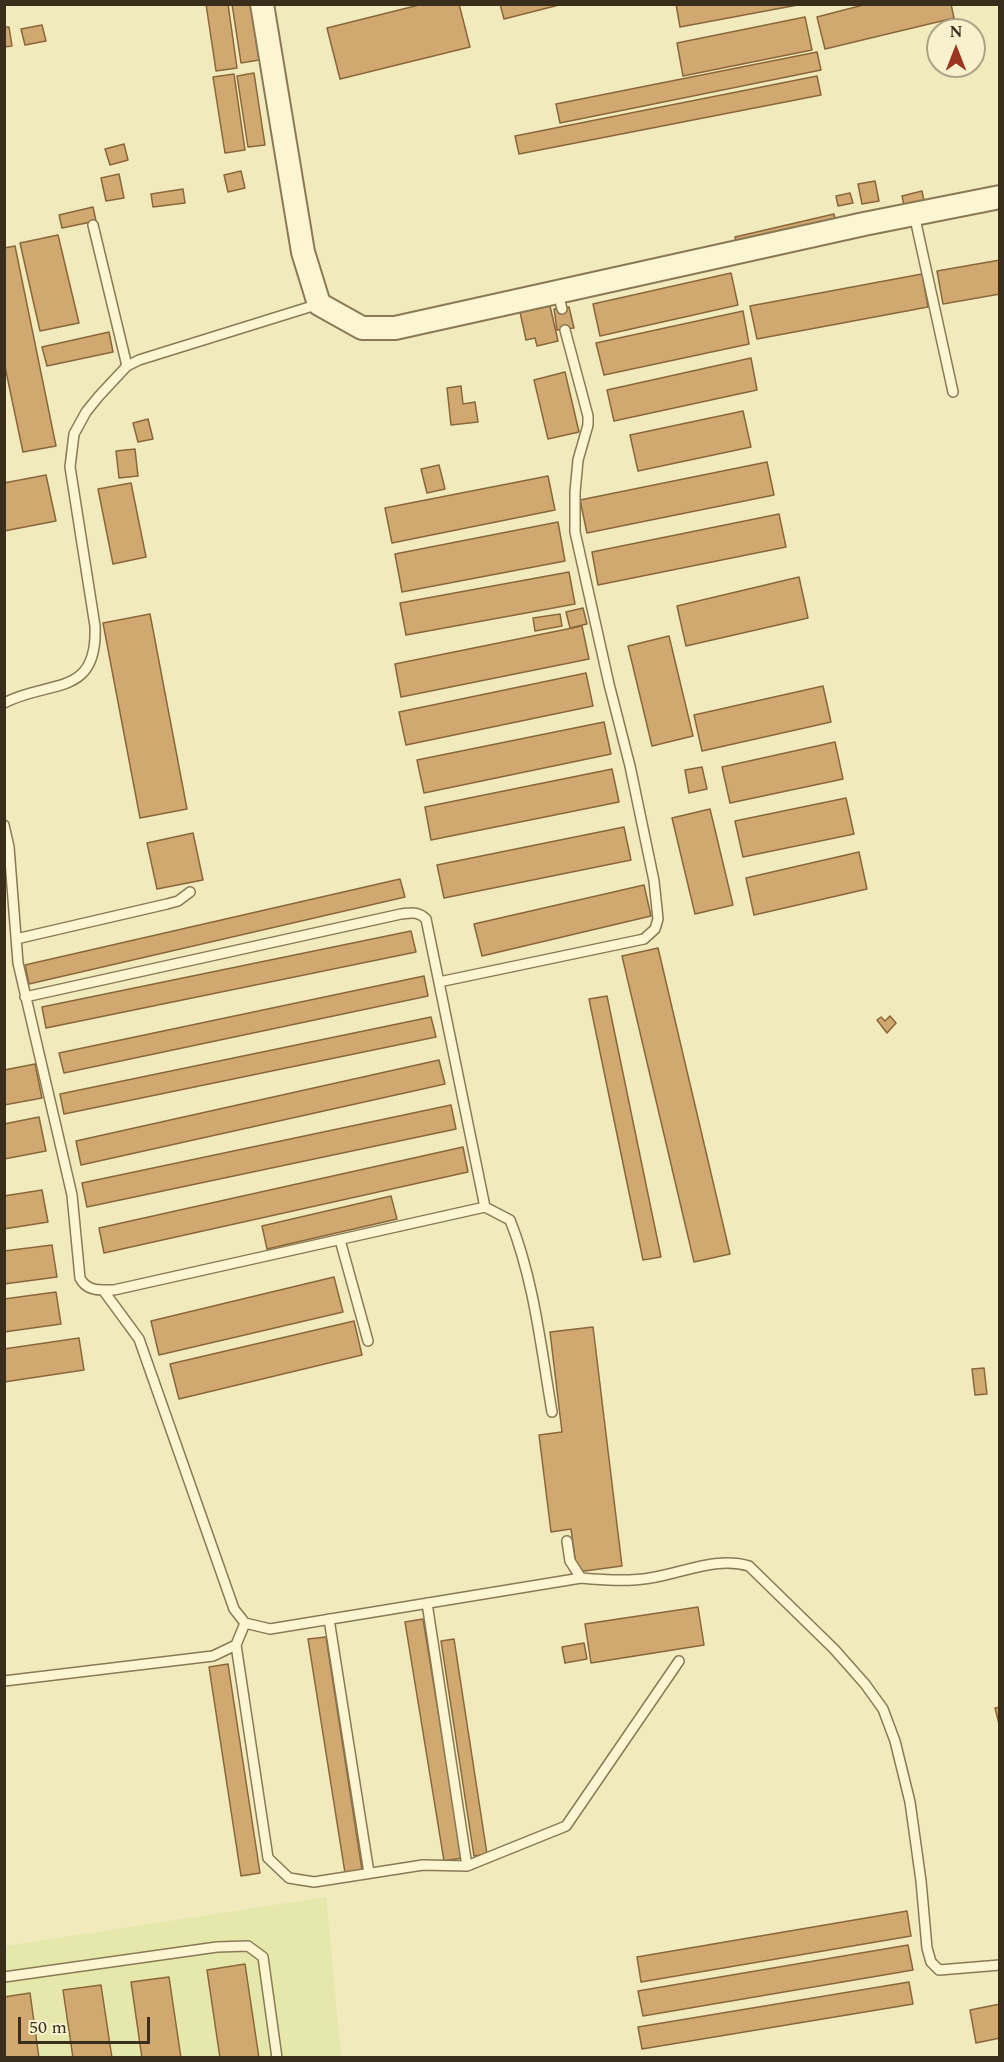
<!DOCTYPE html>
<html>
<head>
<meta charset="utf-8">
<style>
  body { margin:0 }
  #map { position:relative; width:1004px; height:2062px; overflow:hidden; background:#f0eabd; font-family:Spectral,serif }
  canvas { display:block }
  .frame { position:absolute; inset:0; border:6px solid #382e1b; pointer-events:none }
  .north { position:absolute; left:926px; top:18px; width:60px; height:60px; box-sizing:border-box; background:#f7f2cd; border:2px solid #aba486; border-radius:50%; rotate:0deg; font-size:16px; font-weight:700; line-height:24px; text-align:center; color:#382e1b }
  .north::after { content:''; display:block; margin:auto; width:21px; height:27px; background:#9c3521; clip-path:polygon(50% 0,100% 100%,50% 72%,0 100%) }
  .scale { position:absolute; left:18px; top:2017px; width:132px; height:27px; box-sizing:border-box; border:3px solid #382e1b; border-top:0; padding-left:8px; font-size:18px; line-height:21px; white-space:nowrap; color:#382e1b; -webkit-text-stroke:4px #f7f2cd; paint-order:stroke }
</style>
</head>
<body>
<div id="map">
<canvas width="1004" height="2062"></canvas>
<div class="frame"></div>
<div class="north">N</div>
<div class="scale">50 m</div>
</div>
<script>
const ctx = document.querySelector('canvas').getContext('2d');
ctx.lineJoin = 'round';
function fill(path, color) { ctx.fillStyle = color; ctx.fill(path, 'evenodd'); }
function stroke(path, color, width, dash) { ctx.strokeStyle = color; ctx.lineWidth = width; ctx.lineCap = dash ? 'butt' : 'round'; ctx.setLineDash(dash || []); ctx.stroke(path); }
fill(new Path2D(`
  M326,1897L341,2057L5,2058V1946Z`), '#e6e7aa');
const building = new Path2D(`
  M206,4H228L237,68L216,71Z
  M232,4H251L259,60L241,63Z
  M423,4H459L470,47L340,79L327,28Z
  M500,4H563L504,19Z
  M676,4H803L680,27Z
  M867,4H951L954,18L825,49L817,17Z
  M805,17L812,50L683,76L677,43Z
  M42,25L46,41L25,45L21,29Z
  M4,27H9L12,46L4,47Z
  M817,52L821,70L560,123L556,104Z
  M254,73L265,145L248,147L237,76Z
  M234,74L245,150L225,153L213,77Z
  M817,76L821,95L519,154L515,136Z
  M124,144L128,160L110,165L105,149Z
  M241,171L245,188L228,192L224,175Z
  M119,174L124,198L106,201L101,178Z
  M875,181L879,201L862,204L858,184Z
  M183,189L185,203L153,207L151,194Z
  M922,191L925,206L905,210L902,196Z
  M850,193L853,203L838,206L836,196Z
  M93,207L96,221L62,228L59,215Z
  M834,214L836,224L737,246L735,237Z
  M58,235L79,323L40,331L20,243Z
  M15,246L56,446L23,452L4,362V248Z
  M1000,260V294L943,304L937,271Z
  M731,273L738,305L600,336L593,304Z
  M922,274L928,307L757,339L750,306Z
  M550,306L558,341L537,346L535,338L526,340L520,312Z
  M569,307L574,328L557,330L554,309Z
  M743,311L749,344L604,375L596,343Z
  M109,332L113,352L47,366L42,347Z
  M751,358L757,390L614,421L607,390Z
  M565,372L579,432L548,439L534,380Z
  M461,386L463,404L475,402L478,422L451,425L447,388Z
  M743,411L751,447L638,471L630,435Z
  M148,419L153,439L138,442L133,423Z
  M135,449L138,476L119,478L116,451Z
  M767,462L774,495L587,533L580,500Z
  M439,465L445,489L427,493L421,469Z
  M46,475L56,521L4,531V483Z
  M548,476L555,510L392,543L385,508Z
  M131,483L146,557L113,564L98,489Z
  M779,514L786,547L598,585L592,552Z
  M558,522L565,561L402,592L395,554Z
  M569,572L575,604L406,635L400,603Z
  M799,577L808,618L686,646L677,606Z
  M583,608L587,624L570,628L566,612Z
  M150,614L187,809L140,818L103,623Z
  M560,614L562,626L535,631L533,618Z
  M582,626L589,659L401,697L395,664Z
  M669,636L693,736L652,746L628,646Z
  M586,673L593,706L406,745L399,712Z
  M823,686L831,722L702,751L694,715Z
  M604,722L611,754L424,793L417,760Z
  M835,742L843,779L730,803L722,767Z
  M702,767L707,789L689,793L685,770Z
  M612,769L619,802L431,840L425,807Z
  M846,798L854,834L743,857L735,821Z
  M710,809L733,905L695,914L672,818Z
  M624,827L631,860L444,898L437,865Z
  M193,833L203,880L157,889L147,843Z
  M859,852L867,889L754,915L746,878Z
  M400,879L405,897L29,984L25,965Z
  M644,885L651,916L482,956L474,924Z
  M411,931L416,952L46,1028L42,1007Z
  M658,948L730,1254L694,1262L622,956Z
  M424,976L428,996L64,1073L59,1053Z
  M607,996L661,1257L643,1260L589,999Z
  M890,1016L896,1023L887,1033L877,1020L881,1017L885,1021Z
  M431,1017L436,1037L64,1114L60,1094Z
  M439,1060L445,1084L81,1165L76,1141Z
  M35,1064L42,1098L4,1105V1070Z
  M451,1105L456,1129L87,1207L82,1183Z
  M39,1117L46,1151L4,1159V1124Z
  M463,1147L468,1172L104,1253L99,1228Z
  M42,1190L48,1222L4,1229V1196Z
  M391,1196L397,1219L267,1249L262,1226Z
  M52,1245L57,1277L4,1284V1251Z
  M334,1277L343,1312L159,1355L151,1321Z
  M56,1292L61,1324L4,1332V1299Z
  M354,1321L362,1355L179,1399L170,1364Z
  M593,1327L622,1566L577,1572L571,1529L551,1532L539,1435L562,1432L550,1332Z
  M79,1338L84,1370L4,1382V1349Z
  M984,1368L987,1394L975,1395L972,1369Z
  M698,1607L704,1645L591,1663L585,1624Z
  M423,1619L462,1858L444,1861L405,1622Z
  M326,1637L362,1870L345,1873L308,1639Z
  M454,1639L487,1854L474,1856L441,1641Z
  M584,1643L587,1659L565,1663L562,1647Z
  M228,1664L260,1873L241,1876L209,1667Z
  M1000,1707V1728L995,1708Z
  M907,1911L911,1936L641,1982L637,1957Z
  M908,1945L913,1970L643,2016L638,1991Z
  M245,1964L259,2058H220L207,1970Z
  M169,1977L181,2058H142L131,1982Z
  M909,1982L913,2004L642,2049L638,2027Z
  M101,1985L112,2058H73L63,1990Z
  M30,1993L39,2058H4V1997Z
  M1000,2004V2038L976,2043L970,2010Z`);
fill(building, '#d1a970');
stroke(building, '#8a673a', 1.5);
const service = new Path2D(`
  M914,214L953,392
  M93,225L127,366
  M558,293L562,309
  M4,703C50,679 98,698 95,626L70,467L74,434L86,412L99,396L127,366L139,360L319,304
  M4,825L9,847L18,963L72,1195L80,1278C87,1292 101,1290 114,1290L485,1207L510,1220C534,1280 541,1348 552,1412
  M16,939L167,904L178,901L190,892
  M439,982L644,939L655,929L658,919L654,881L630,766L609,684L575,532V492L578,460L588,425V416L565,330
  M25,997L401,914C412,913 418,911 426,919L485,1207
  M340,1240L368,1341
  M103,1290L139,1339L234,1609L245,1623L270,1629L581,1578
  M567,1541L570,1561L581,1578C603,1580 628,1582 650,1578C683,1573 717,1556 749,1566L834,1649L865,1684L883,1709L895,1741L910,1802L921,1881L927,1948L931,1962L939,1970L1000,1965
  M427,1603L467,1866
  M329,1619L369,1873
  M245,1623L236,1645L268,1858L289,1878L314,1882L423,1865L467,1866L566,1826L679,1661
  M4,1681L213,1656L236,1645
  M4,1977L217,1947L248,1946L263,1957L277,2058`);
const tertiary = new Path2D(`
  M262,4L303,252L319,304L362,328H395L864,224L1000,197`);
stroke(service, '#897a55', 12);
stroke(tertiary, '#897a55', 26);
stroke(service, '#fbf5d1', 9);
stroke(tertiary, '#fbf5d1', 22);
</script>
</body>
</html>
